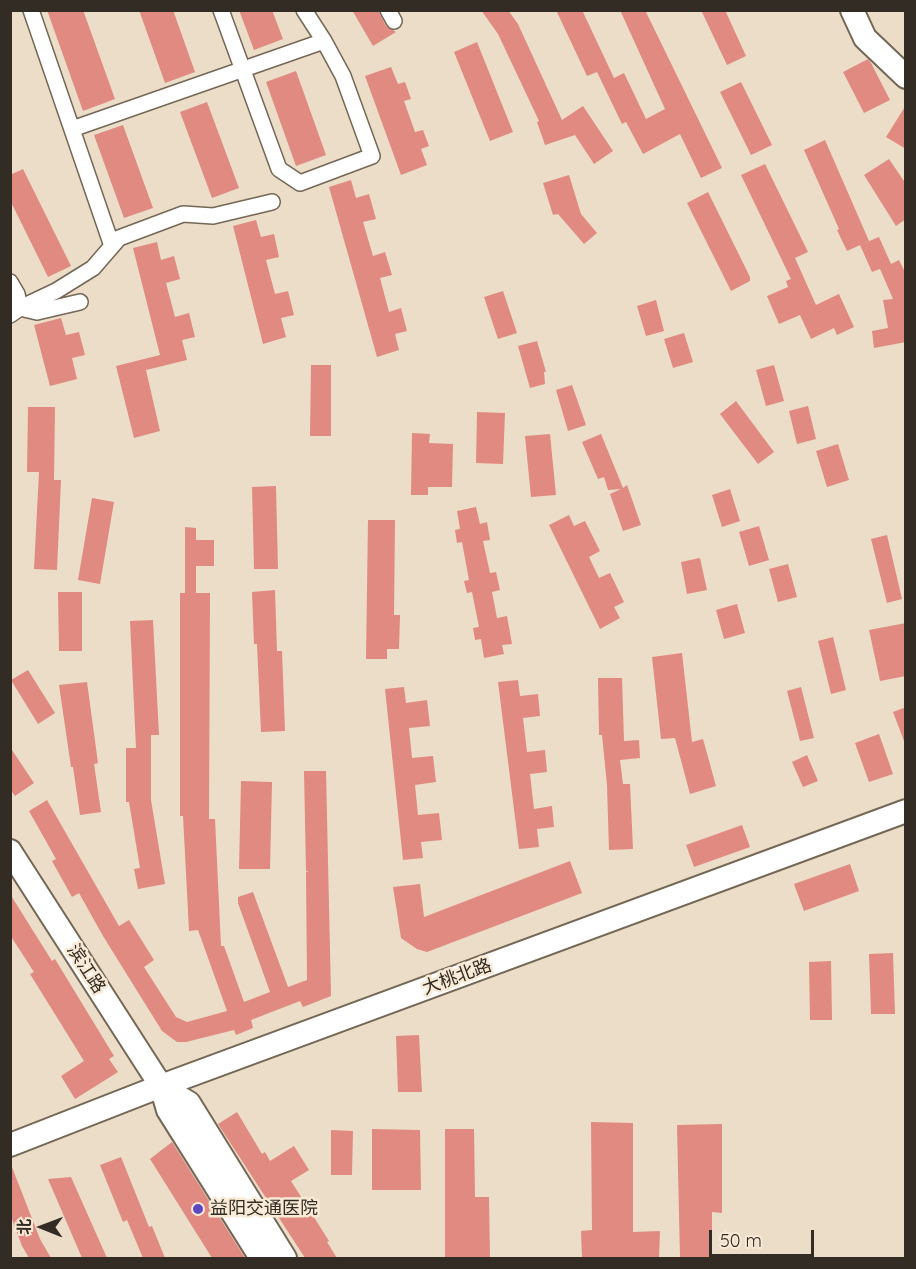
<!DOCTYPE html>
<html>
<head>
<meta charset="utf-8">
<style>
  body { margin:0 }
  #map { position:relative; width:916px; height:1269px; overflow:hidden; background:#ebddc8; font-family:Quicksand,"Noto Sans SC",sans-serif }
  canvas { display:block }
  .frame { position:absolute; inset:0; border:12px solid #322c24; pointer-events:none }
  .north { position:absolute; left:12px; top:1197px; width:60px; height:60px; -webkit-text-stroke:4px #f8ead5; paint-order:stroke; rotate:271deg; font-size:16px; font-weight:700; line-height:24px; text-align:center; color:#322c24 }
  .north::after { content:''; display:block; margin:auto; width:21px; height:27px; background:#322c24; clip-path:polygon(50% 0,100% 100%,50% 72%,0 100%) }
  .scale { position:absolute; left:709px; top:1230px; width:105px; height:27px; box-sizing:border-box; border:3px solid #322c24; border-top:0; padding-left:8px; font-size:18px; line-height:21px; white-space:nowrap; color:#322c24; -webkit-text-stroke:4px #f8ead5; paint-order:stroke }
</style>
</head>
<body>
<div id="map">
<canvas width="916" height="1269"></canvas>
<div class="frame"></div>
<div class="north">北</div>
<div class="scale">50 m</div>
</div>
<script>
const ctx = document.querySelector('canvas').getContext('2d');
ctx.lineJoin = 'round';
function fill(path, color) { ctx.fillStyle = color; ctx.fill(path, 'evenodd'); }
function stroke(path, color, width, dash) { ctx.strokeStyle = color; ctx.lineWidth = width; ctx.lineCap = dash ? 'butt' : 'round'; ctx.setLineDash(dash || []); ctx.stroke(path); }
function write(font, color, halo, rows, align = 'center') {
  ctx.font = font + ' Quicksand,"Noto Sans SC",sans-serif'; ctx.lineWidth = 5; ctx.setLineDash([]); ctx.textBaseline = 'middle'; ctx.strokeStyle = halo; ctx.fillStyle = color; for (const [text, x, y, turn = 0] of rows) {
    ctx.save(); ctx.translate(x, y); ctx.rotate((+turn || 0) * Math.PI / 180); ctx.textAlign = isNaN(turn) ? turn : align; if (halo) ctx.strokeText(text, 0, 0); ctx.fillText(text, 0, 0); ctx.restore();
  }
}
fill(new Path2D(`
  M47,10H83L115,99L83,111Z
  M139,10H173L195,72L165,83Z
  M239,10H272L283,39L254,50Z
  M352,10H378L386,26L396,32L373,46Z
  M481,10H508L518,24L562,120L583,106L613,151L594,164L575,135L545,145L537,122L539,121L498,34Z
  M556,10H582L614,78L624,73L646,119L665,109L620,10H645L722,168L701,178L680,134L643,154L626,122L622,124L597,72L587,76Z
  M701,10H725L746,56L727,65Z
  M477,42L513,132L490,141L454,52Z
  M868,59L871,63L890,100L864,113L843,72Z
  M391,67L398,84L405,82L411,99L404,101L415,132L423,130L429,146L421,149L427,165L401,175L365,76Z
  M296,71L326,155L296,166L266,82Z
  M741,82L772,145L751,155L720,92Z
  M207,102L239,188L212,198L180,112Z
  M906,105V149L886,137Z
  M123,125L153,208L124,218L94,135Z
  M825,140L869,241L847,251L837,230L839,229L804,150Z
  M889,159L906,184V219L896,226L864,175Z
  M765,164L808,252L795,258L816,305L839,294L854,327L837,335L834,328L811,339L800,315L779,324L767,296L788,287L786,281L791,279L741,175Z
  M23,169L71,266L48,277L10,200V175Z
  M569,175L581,214L597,233L584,244L558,214L553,215L543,183Z
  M351,180L356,198L369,194L376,219L363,222L373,256L385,252L392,275L380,278L389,312L401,308L407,331L395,334L399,350L377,357L329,187Z
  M708,192L750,277V281L731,291L687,203Z
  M256,220L261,237L274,234L279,257L266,260L275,294L288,291L294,315L281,318L286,337L263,344L233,226Z
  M879,237L891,264L899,260L906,274V342L874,348L872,331L888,328L883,300L893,299L880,269L872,272L860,245Z
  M157,242L161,260L174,256L180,279L166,283L175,317L189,313L195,337L182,340L187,360L146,370L160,431L134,438L116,366L160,355L133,248Z
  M503,291L517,333L498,339L484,297Z
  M656,300L664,331L646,336L637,306Z
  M61,318L66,335L79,332L85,355L72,358L77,379L50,386L34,325Z
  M684,333L693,362L673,368L664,339Z
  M537,341L546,372H544L545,384L530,388L518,346Z
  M311,365H331V436H310Z
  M774,365L784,401L766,406L756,370Z
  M572,385L586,425L568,431L556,390Z
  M736,401L774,452L758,464L720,414Z
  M808,406L816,439L797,444L789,411Z
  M28,407H55L54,480H61L57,570L34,569L39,472H27Z
  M477,412L505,413L503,464L476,463Z
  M412,433L430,434L429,443L453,444L452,487H428V495H411Z
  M550,434L556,495L531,497L525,436Z
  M601,434L623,488L627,485L641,525L623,531L610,494L621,489L608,490L604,477L598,479L582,442Z
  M838,444L849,480L827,487L816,451Z
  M276,486L278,569H254L252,487Z
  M730,489L740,521L722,527L712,495Z
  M92,498L114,502L100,584L78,580Z
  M476,507L480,524L487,522L490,540L483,541L490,573L496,572L500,590L492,592L497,618L507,616L512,644L502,645L504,654L484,658L481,639L475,640L473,628L479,627L472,592L467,593L464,581L469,580L462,542L457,543L455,530L460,529L457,511Z
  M569,515L574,526L585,521L600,551L589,557L599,578L610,573L624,602L614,607L620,618L600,629L549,525Z
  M368,520H395L394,615H400L399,649H387V659H366Z
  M759,526L769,560L749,566L739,532Z
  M185,527L196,528V540H214V566H196V593H210L209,819H215L221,946H224L244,1002L270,992L238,903V897L253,892L288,987L307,980L306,872L309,871H306L304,771H326L331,996L303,1007L300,1001L251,1020L253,1028L236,1035L234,1030L186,1042H177L162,1031L103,936L79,893L72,897L52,861L56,859L29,811L47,800L119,926L129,920L154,960L144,967L176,1017L187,1022L227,1011L198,930L189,931L183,816H180V593H185Z
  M887,535L902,599L887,603L871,539Z
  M700,558L707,590L687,594L681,562Z
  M788,564L797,597L778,602L769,569Z
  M275,590L277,651H282L285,731L261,732L257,644H254L252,592Z
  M58,592H82V651H59Z
  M737,604L745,633L724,639L716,610Z
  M153,620L159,735H151V800L165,884L138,889L134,869L140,868L129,802H126V748H136L130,621Z
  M906,623V676L880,681L869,630Z
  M833,637L846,690L831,694L818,641Z
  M682,653L692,742L703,739L716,786L690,794L675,738L661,739L652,657Z
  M28,670L55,713L38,724L11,680Z
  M598,678H622L624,741L639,740L640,758L620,760L623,784H630L633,849L609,850L607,785L602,735H599Z
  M518,680L520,696L538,694L540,716L523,718L527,752L545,750L547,772L530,774L534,809L552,806L554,827L537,829L539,847L519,849L498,682Z
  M87,682L98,763L94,764L101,812L80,815L73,767H71L59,685Z
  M404,687L406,703L427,700L430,726L409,728L412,758L433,756L436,782L415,785L418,815L439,813L442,840L421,842L423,858L403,860L385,689Z
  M801,687L814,738L800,741L787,691Z
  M906,707V741H904L893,712Z
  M879,734L893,774L869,782L855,743Z
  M10,747L34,783L15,796L10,789Z
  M807,755L818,781L803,787L792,762Z
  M241,781L272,782L270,869H239Z
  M742,825L750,847L694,867L686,845Z
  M570,861L582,893L427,952L417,949L401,938L393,887L420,884L424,917Z
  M850,864L859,891L804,911L794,884Z
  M10,894L52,961L55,959L114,1056L109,1059L118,1072L75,1099L61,1076L84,1061L30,974L34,972L10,935Z
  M893,953L895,1014H871L869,954Z
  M831,961L832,1020H810L809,962Z
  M419,1035L422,1092H398L396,1036Z
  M237,1112L262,1154L265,1152L270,1161L294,1146L309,1170L291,1181L329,1241L327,1242L337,1258H305L218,1124Z
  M591,1122L633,1123V1232L660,1231L659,1258H582L581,1231L592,1230Z
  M722,1124V1213L712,1212V1258H680L677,1125Z
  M372,1129L420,1130L421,1190H372Z
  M445,1129H474L475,1197H489L490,1258H445Z
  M331,1130L353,1131L352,1175H331Z
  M172,1142L245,1258H212L150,1159Z
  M121,1157L149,1227L152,1226L165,1258H143L127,1220L123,1222L100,1165Z
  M10,1162L40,1239L51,1258H29L22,1246L10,1214Z
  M71,1177L107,1258H82L48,1179Z`), '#e18a81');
const street = new Path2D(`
  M31,10L112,246
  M221,10L279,169L300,183L372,156L343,76L324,41
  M388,10L394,21
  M72,129L324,41L304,10
  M10,282L17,294L20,308L37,312L80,302
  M10,315L20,308L56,291L93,268L119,238L183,214L213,216L272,202`);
const secondary = new Path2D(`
  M852,10L865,38L906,77
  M10,851L161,1086
  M10,1145L161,1086L906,811
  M261,1258L168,1110L161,1086L189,1103L285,1258`);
stroke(street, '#746755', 18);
stroke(secondary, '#746755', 26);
stroke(street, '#fff', 15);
stroke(secondary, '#fff', 22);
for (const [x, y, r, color] of [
  [198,1209,6,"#5c48c1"]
]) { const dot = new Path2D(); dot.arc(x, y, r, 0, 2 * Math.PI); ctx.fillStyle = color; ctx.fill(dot); stroke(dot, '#f8ead5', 2); }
write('18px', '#322c24', '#f8ead5', [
  ["滨江路",86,969,57],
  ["大桃北路",457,977,-20]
]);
write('18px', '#322c24', '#f8ead5', [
  ["益阳交通医院",210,1209]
], 'left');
</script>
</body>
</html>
